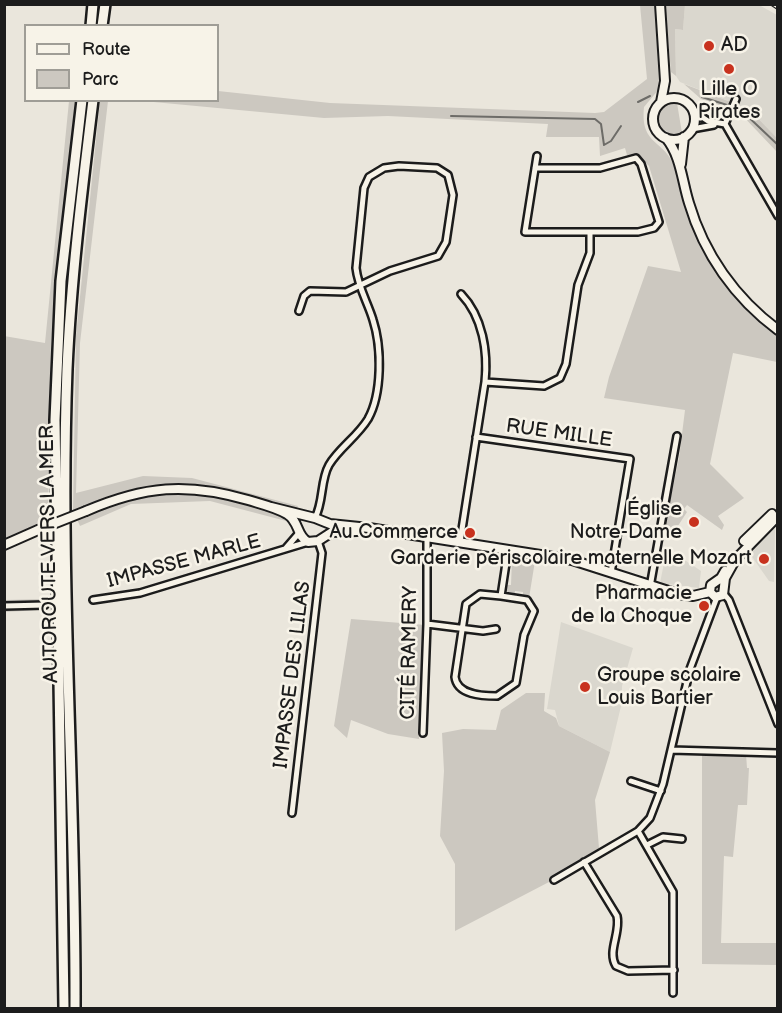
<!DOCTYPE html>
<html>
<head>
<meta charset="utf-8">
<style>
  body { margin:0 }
  #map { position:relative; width:782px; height:1013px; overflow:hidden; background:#eae6dc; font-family:"Balsamiq Sans",sans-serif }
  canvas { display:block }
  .frame { position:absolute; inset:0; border:6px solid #1c1c1c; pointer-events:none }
  .legend { position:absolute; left:24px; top:24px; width:195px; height:78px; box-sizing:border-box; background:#f7f3e8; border:2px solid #9f9d96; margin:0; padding:8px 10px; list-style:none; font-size:18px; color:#1c1c1c }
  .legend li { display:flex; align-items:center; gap:12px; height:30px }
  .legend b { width:30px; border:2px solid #9f9d96 }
</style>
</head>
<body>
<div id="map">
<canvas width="782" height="1013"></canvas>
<div class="frame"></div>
<ul class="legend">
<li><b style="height:8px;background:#f7f3e8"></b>Route</li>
<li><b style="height:16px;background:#ccc8c0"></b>Parc</li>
</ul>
</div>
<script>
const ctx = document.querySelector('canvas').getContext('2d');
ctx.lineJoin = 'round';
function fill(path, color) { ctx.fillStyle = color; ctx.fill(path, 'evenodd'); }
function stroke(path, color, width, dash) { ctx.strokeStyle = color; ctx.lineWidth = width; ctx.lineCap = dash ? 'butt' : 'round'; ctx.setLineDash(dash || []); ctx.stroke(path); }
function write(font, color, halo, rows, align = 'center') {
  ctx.font = font + ' "Balsamiq Sans",sans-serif'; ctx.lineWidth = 5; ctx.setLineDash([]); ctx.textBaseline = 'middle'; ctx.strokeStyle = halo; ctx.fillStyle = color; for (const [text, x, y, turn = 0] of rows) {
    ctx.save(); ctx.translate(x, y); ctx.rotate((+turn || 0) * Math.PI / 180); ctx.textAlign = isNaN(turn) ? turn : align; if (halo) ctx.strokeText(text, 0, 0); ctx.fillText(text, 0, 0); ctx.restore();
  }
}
fill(new Path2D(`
  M685,5H759L777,15V138L749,109L680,82L676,76L675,29L683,30Z
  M773,527L775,530L774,582L769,581L748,551Z
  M667,548L701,571L699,588L660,583Z
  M561,622L633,648L622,686V702L610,752L559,726L555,710L547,709Z`), '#dad7ce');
fill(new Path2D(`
  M640,5H655L659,89L644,107C640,147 665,138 676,170L687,169C697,230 728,286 777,324V362L733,353L710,464L744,498L718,516L724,525L722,530L687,505L684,509L687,512L672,535L664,529L679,458L685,410L604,398L609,377L648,266L681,272L649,166L641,158L627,155L625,148L600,156L599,137H546L548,124L388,116L324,118L143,101L218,100V91L330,103L595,113L604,112L647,79Z
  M665,5H685L683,30L675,29L676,76L671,72Z
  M684,84L749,109L777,138V152L740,113L701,99Z
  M69,101H75L51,344L48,520L5,541L4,336L45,343Z
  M100,101H108L80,343L76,493L143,476L192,478L298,506L290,522L210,501L131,504L80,526L73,510L76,336Z
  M677,103L682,133L673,135L661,128L658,117L665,105Z
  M512,559L535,561L529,598L523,597V592L515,591V596L506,591V585H511Z
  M42,599L41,610L5,612V600Z
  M351,619L426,625L419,739L388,734L351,720L347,738L334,726Z
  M526,693H545L544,711L556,718L559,726L610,752L595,800L599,848L549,882L455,931V864L440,836L444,771L442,733L463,729L496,730L501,710Z
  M702,754H746L747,768H749L747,805H738L733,857L724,856L721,943H777V965L702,964Z`), '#ccc8c0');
stroke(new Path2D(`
  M702,97L727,105
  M638,102L650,96
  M741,110L778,145
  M451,116L595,119L601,124L604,145L611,141L621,126`), '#6d6c68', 2);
const street = new Path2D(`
  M693,111L708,121L725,124
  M725,124L778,216
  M725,124L736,99
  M692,129L714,125
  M535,168H600L636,158L641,164L659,222L654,228L638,232H525L537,156
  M461,294C483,317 488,352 485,382L544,386L560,378L566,364L578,285L590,253V232
  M299,311L304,296L310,291L346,292L390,271L438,256L446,242L453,195L448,175L437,168L399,166L384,168L369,177L364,188L356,268C358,287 368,303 373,320C382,348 382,394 368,419C357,437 339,448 329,465C320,481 324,501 315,518
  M476,437L630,459L611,573
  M460,542L485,382
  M286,548L299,533
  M650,587L677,436
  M724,594L729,600L778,724
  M501,596L527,600L534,611L524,635L516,683L497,696C482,696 457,695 455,677L466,604L480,594L501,596L508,550
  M93,600L140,593L308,542
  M4,606L45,605
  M427,624L483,631L496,629
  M423,733L427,624V537
  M671,750L778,753
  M631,781L661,791
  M292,813L322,553L318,541
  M638,831L673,892V993
  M647,845L663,837L682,839
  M584,862L617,916C621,933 607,951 616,966L628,971L674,970
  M554,880L638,831L650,818L663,784L690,669L717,597`);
const secondary = new Path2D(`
  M660,4L665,81L661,102
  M653 119a21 21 0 1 1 42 0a21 21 0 1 1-42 0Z
  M666,138C681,156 682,181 689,203C704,254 735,298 778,330
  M681,164L684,137
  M271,507L315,518L330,524L369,528L572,560L678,594L693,596L710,592
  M86,511C144,486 187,482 248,500C261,504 275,507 287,514C300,522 296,536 308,542L318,541L332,532L357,531
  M744,541L772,514
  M4,545L38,530
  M710,592L715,597L723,595L725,578L735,560L778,516
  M710,592L711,585L721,578L725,571`);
const highway = new Path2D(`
  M91,26L93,4
  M102,26L105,4
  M64,1008L55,420L61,281L82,100
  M75,1008C76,795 59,582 67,369C71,279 82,190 93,100`);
stroke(street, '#1c1c1c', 10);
stroke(secondary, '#1c1c1c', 12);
stroke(highway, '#1c1c1c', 14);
stroke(street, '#f7f3e8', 5);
stroke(secondary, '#f7f3e8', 8);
stroke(highway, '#f7f3e8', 9);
const rail = new Path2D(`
  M772,4L778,8`);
stroke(rail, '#1c1c1c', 4.5);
stroke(rail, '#f7f3e8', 2, [7]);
const secondaryBridge = new Path2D(`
  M38,530L86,511`);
stroke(secondaryBridge, '#1c1c1c', 12, []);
stroke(secondaryBridge, '#f7f3e8', 8);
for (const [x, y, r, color] of [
  [709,46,6,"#c8321e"],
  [729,69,6,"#c8321e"],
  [694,522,6,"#c8321e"],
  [470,533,6,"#c8321e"],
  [764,559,6,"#c8321e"],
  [704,606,6,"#c8321e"],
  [585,687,6,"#c8321e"]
]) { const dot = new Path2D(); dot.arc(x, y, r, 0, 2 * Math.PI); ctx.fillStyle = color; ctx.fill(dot); stroke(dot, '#f7f3e8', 2); }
write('20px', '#1c1c1c', '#f7f3e8', [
  ["AD",721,46,"left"],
  ["Lille O",729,90,"center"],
  ["Pirates",729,113,"center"],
  ["Église",682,510],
  ["Notre-Dame",682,533],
  ["Au Commerce",458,533],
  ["Garderie périscolaire maternelle Mozart",752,559],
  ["Pharmacie",692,594],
  ["de la Choque",692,617],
  ["Groupe scolaire",597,676,"left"],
  ["Louis Bartier",597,699,"left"]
], 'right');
write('20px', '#1c1c1c', '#f7f3e8', [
  ["RUE MILLE",559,434,8],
  ["AUTOROUTE VERS LA MER",50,554,-91],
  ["IMPASSE MARLE",184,562,-15],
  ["CITÉ RAMERY",410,653,-89],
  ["IMPASSE DES LILAS",293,675,-83]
]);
</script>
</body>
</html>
